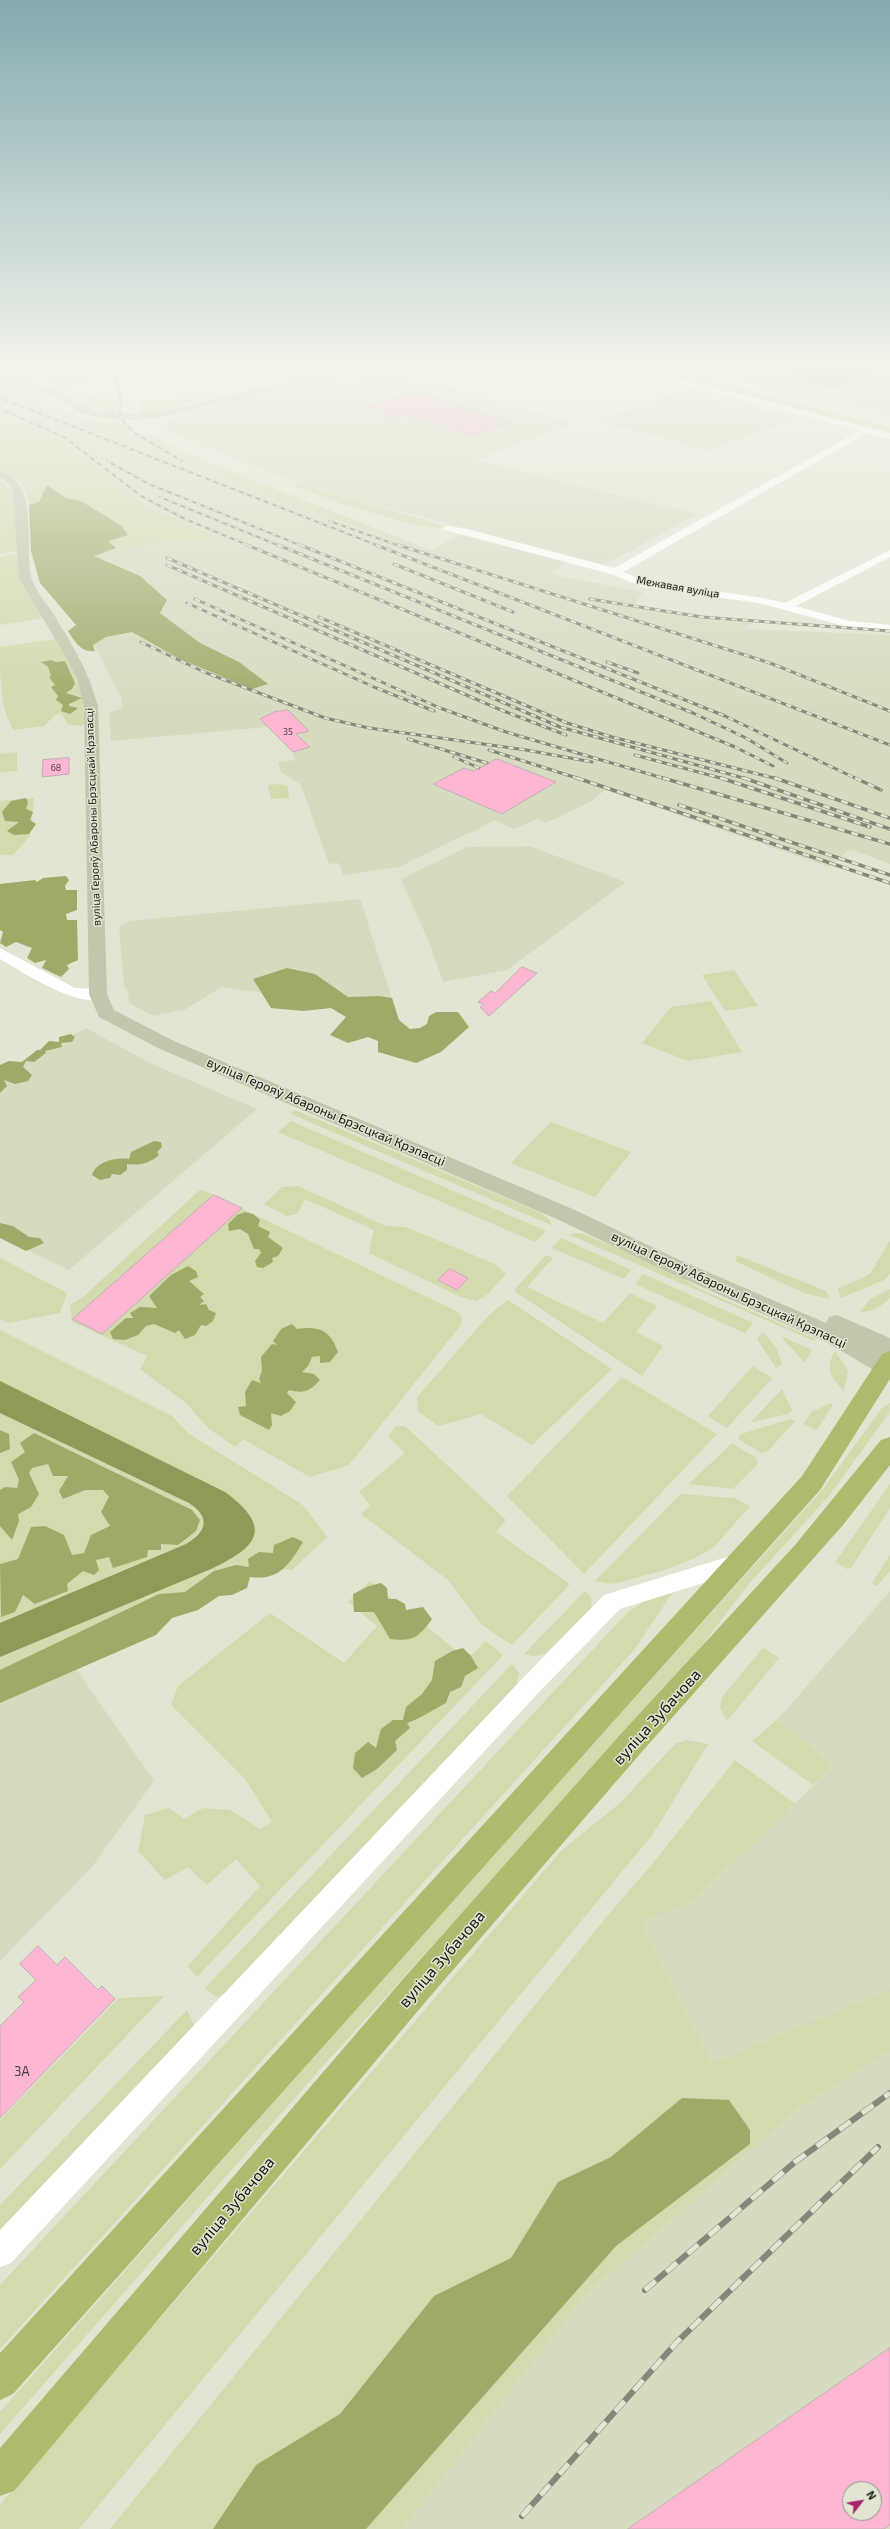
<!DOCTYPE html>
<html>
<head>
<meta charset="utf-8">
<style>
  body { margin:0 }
  #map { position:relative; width:890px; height:2529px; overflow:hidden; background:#e2e5d2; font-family:"Exo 2",sans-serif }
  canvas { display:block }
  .north { position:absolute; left:842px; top:2481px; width:40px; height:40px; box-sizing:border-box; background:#e2e5d2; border:1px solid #919385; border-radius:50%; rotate:59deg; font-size:11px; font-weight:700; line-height:16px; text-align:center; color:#171912 }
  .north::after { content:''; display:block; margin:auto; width:14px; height:18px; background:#a9246c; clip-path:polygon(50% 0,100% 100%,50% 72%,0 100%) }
</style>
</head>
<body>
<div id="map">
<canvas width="890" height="2529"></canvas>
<div class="north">N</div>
</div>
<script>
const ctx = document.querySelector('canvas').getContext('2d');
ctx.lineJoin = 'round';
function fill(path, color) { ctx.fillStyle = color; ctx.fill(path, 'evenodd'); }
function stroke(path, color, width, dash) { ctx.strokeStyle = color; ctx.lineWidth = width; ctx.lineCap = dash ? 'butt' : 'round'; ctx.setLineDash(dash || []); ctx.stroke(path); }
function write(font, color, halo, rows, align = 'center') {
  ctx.font = font + ' "Exo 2",sans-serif'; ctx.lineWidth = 3; ctx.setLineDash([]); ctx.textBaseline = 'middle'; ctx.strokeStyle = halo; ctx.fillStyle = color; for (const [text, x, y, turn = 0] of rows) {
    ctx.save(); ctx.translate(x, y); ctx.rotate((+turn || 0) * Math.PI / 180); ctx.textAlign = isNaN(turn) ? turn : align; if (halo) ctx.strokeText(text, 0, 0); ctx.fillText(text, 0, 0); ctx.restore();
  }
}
fill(new Path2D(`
  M0,362H167L90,375L100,379L62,388Z
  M235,362H363L277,381Z
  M700,362H879L890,364V416L827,400L817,401L733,380L738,377L690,365Z
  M390,371L419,383L428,380L572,424L474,460L698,514L604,565L328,492L228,457L232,456L160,429L165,422L202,409L272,391L329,378L345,382Z
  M0,379L70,413L128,435L153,436L185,453L431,550L463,533L569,561L549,574L643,592L633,606L711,617L758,620L744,629L890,635V864L850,849L829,867L605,790L590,802L546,823L537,819L514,829L494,820L472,833L470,832L399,867L343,875L339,863L329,864L301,785L280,771L278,762L295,760L293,752L268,727L111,741L109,712L123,708L121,697L80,618L47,485L0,421Z
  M682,390L732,403L793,419L710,451L598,421Z
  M529,846L626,882L507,970L443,982L430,945L401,879L467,847Z
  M360,899L394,1004L319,1001L222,987L184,1010L153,1016L129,1003L128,991L124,986L119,926L130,921Z
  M86,1028L148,1062L257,1109L69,1270L0,1237V1072Z
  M890,1591V1989L712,2063L641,1923L691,1902L795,1804L832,1766L777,1720Z
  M74,1666L154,1781L92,1867L0,1961V1701Z
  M890,2050V2529H401L586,2294L797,2109ZM850,2489H874V2513H850Z`), '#d6dbc0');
fill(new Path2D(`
  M612,362H637L680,373L670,377Z
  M685,374L890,427V434L676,378Z
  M87,397L117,400L118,414L101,411L80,400Z
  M206,398L163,411L139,414L141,401Z
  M0,413L62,439L147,507L224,541L169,540L127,549L108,541L81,501L66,498L48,485L39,502L29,505C26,487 19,476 0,471Z
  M94,420L120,422L130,434L90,421Z
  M153,436L185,453L431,551L280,501L184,454Z
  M0,480L13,491L18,551L0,554Z
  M293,482L443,525L441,528L418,526L345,505L298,488Z
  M18,554L42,616L39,619L0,625V557Z
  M56,639C73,668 83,689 86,723L81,726L68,724L61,713L55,715L44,726L14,730C0,710 0,674 0,647Z
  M17,752V771L0,772V754Z
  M280,784L288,787L289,798L271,799L268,785Z
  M34,798L30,836L13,855H0V801Z
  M734,970L758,1006L725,1011L702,975Z
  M711,1001L742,1052L688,1061L642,1043L671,1007Z
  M293,1111H298L541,1213L550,1220L551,1225L291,1114Z
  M291,1121L546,1231L535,1242L278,1132Z
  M551,1122L631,1152L595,1197L511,1163Z
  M298,1186L386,1226L405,1227L495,1264L506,1274L488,1294L477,1301L461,1297L369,1253L374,1230L305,1199L297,1214L287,1216L264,1204L282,1187Z
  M201,1189L458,1312L462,1318L461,1325L349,1465L310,1477L243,1439L235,1447L208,1428L186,1403L140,1369L147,1356L72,1322L70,1305L83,1297Z
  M577,1233L584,1234L665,1268L700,1289L816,1339L814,1341L570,1235Z
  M561,1238L631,1270L624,1279L552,1248Z
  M890,1241V1274L884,1280L841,1298L838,1289L870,1274Z
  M546,1255L553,1258L527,1287L603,1323L630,1293L657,1306L636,1332L663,1346L642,1376L517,1293L515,1289Z
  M737,1255L826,1291L829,1299L804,1293L735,1261Z
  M0,1258L67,1293L60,1313L8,1323L0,1319Z
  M643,1274L753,1323L745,1333L635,1284Z
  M890,1289V1298C880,1307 873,1312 860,1312L870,1299Z
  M508,1300L612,1369L532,1445L481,1414L438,1426L418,1411L417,1397L489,1315Z
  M0,1330L172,1416L189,1434L303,1505L327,1537L292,1570L254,1565L0,1680Z
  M763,1332L776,1347L782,1364L776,1368L757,1339Z
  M783,1337L812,1350L805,1363L782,1338Z
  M835,1351L848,1371L844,1391C830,1377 825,1368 835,1351Z
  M753,1366L772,1378L727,1428L708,1416Z
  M622,1377L717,1434L584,1574L507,1496Z
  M782,1389L792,1410L788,1414L751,1422Z
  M831,1403L833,1405L818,1428L815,1430L804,1424L811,1412Z
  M890,1403L889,1413L829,1496L748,1585L691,1660L313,2077L0,2434V2412L442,1912L822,1490L882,1408Z
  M791,1419L795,1421L768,1451L762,1453L738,1439L741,1434Z
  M396,1426H405L506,1520L496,1532L570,1584L512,1645L482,1625L448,1580L361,1514L370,1505L359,1492L405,1453L388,1436Z
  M732,1443L756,1458L758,1464L733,1489L689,1484Z
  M890,1484V1508L851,1568L847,1569L835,1562Z
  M681,1494L734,1498L750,1506L714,1547L695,1558L665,1570L613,1584L595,1581Z
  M890,1555V1571L877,1586L872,1583Z
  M370,1581L467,1659L486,1641L503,1655L197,1977L188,1966L260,1886L236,1859L207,1885L188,1867L165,1880L138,1851L145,1815L169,1808L184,1819L203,1808L230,1810L260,1829L272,1822L245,1779L171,1705L178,1686L270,1613L344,1663L377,1626L348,1602Z
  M585,1591L591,1598L592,1607L544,1654L533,1656L524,1654Z
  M673,1592L634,1650L0,2349V2285L627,1613L646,1600Z
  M763,1648L779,1658L727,1721L720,1708L722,1697Z
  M512,1664L519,1673L516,1685L230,1992L216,1997L205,1988Z
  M777,1720L832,1765L813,1785L752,1741Z
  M687,1740L708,1744L653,1834L79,2529H0V2505L562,1850L620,1803L675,1744Z
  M735,1760L795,1804L691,1902L641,1923L712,2063L890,1989V2050L797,2109L586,2294L401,2529H110L608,1915L649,1868Z
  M164,1996L0,2169V2120L119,1998Z
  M187,2010L195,2027L0,2236V2205Z`), '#d2daae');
fill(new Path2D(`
  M822,362H839L875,371L876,373C836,389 835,390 794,378L793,374Z
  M47,485L66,498L81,501L122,526L128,535L108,541L116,548L94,556L140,576L167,600L160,613L200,643L239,662L268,684L252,689L180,659L132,632L106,637L93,645L95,651C81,653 75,642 68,631L76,625L40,583L31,551L29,505L39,502Z
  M51,660L56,662L65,661L75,683L72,689L66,693L82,698L69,704V706L78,708L70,714L61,711L63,705L56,700L58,696L51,687L55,685L49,677L51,676L48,667L41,662Z
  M26,798L28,802L26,809L33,812L30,820L36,824L29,834L14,835L7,831L19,822L5,821L2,812L11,801Z
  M66,876L69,880L65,886L66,890H77V910L66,914L67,920H77L78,960L67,965L69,969L61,977L42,968L46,960L35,963L27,958L32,948L16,942L6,947L0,943L3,932L0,930V884L35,880L37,882L43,878Z
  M287,968L315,974L348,997L379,996L392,998L399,1020L410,1029L420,1028L427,1024L429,1016L436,1012H458L469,1027L441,1052L416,1063L378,1052V1041L368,1037L348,1043L330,1035L346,1017L331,1008L303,1011L271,1008L253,979Z
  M71,1034L75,1037L72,1042L61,1043L62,1047L45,1051L46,1053L34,1062L26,1061L23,1067L32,1075L28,1081L15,1084L4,1080L7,1086L0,1093V1065L9,1061L22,1062L37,1050H40L49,1041L59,1042V1037Z
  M154,1141L161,1142L162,1147L157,1152L159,1155C150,1163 140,1166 127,1164V1170L120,1175L112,1174L110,1178L100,1180L92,1175C96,1161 117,1157 129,1159L131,1152Z
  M245,1212L253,1214L260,1220L258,1226L270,1232L268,1237L283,1248L278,1256L272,1258L273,1262L263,1268L257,1267L255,1261L261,1253L259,1249H254L248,1234L240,1229L229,1231L228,1224L237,1215Z
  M0,1223L13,1226L29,1237L40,1238L44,1243L26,1251L0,1238Z
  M188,1266L196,1271L198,1277L189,1281L204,1294L200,1297L204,1301L199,1305L206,1304L209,1310L216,1313L213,1321L206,1326L201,1325L195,1335L185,1339L179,1330L175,1333L154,1324L146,1326L138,1335L125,1340L113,1339L110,1332L126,1318H133L130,1313L140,1307L157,1308L149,1296L171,1275Z
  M292,1324L297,1329C319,1326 330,1330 338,1352L330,1362L320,1363V1356L312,1357L308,1366L302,1372L314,1374L320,1380C310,1391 304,1394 289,1390L287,1393L296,1402L290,1411L281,1416L271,1413L272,1425L269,1430L240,1415L238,1407L246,1406L245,1392L252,1380L261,1383L259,1379L262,1371L261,1357L272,1344L277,1345L273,1341L281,1329Z
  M0,1430L9,1434L10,1449L0,1453Z
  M34,1433L192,1510L200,1520L196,1531L178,1545L161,1544V1550H148L147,1557L113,1568L109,1557L96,1560L99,1570L94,1575L83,1571L67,1584L68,1591L35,1604L23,1595L15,1612L1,1617L0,1564L18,1559L31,1527L45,1526L64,1535L72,1555L84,1553L91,1535L110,1526L101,1512L109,1497L103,1490H85L63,1499L59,1491L68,1476H53L48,1464L32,1468L29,1473L39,1494L31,1507L18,1514L19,1521L12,1540L0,1526V1490L5,1487L17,1488L19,1480L11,1462L25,1452L20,1443Z
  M293,1537L303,1542C289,1565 279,1581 250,1577L247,1588L232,1595L219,1596L198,1610L172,1618L156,1635L0,1703V1670L159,1594L185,1592L214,1571L236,1565L249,1567L248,1559L259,1552L273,1553L274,1545Z
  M381,1583L387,1588L388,1599H396L405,1604L406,1610L423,1607L432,1619C419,1637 413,1642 390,1639L374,1612H354L353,1594L369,1586Z
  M463,1648L471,1656L478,1668L465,1676L461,1687L450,1692L446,1703C432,1710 422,1718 407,1723L410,1728L395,1741L397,1750L377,1769L362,1778L353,1768L355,1753L368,1742L376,1748L381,1729L393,1720H403L406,1707L422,1694L432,1680L435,1661L452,1651Z
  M682,2098L729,2100L750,2130V2144L616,2246L366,2529H213L256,2465L340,2414L434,2296L511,2258L558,2182L611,2157Z`), '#a0aa68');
fill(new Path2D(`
  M0,1381L225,1492C274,1528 258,1547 211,1569L0,1657V1623L186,1544C207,1532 211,1517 189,1503L0,1413Z`), '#8f9958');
const building = new Path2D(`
  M415,394L425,395L510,423L473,436L406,415L393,418L365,406Z
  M288,710L309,731L296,734L310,747L293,752L260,719L274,712Z
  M69,758V774L42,777L43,760Z
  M497,759L556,782L502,814L433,784L464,768L473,771Z
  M522,967L537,973L489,1016L480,1007L483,1004L478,1002L491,991L495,993Z
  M214,1195L242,1208L102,1334L73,1319Z
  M450,1269L468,1278L457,1290L438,1280Z
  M38,1946L57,1965L65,1957L98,1990L102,1986L115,1999L0,2118V2026L24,2002L18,1997L36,1980L20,1964Z
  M890,2348V2525L884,2529H628ZM850,2489H874V2513H850Z`);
fill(building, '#fcb6d2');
stroke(building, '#c2aeb5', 1);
fill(new Path2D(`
  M866,427L869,428V432L623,572C674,593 732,589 785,603L890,550V557L796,606L849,621L890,625V631L848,627L759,603L643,587L611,574L441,529L446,526L467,529L614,568Z
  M0,948L75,988L98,989L106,994C90,1017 17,969 0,959Z
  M737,1554L745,1556L748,1563L745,1570L620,1609L541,1690L11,2263L0,2267V2230L525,1676L604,1595Z`), '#fff');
fill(new Path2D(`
  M601,362H616L890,433V439Z`), '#fff');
fill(new Path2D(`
  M374,362H390L168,416L135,420L97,418L81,413L57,399L0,375V369L65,395L98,412L135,414L168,410Z
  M0,471C39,480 25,545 31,577C34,589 46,603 53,613C72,645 88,669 98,706L107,994L114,1010L174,1041L575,1210L673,1257L826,1323L829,1317L837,1315L890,1338V1356L885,1355L890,1358V1378L882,1375L828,1343L657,1267L559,1220L160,1049L99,1017L89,994L84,706L77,679L67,659L19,578L13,492L9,483L0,478Z`), '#c2c6ad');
fill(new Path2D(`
  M890,1351V1379L820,1490L13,2394L0,2400V2353L802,1476L882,1354Z
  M890,1437V1465L843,1525L640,1754L427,2000L14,2491L0,2496V2448L404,1978L619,1736L795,1545L881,1440Z`), '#b0ba6e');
const railFar3 = new Path2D(`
  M98,362L114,374L121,399L120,417L133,432L182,461
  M0,398L379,546
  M0,409L64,437L141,496L185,519L250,546
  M107,461L149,484L302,546
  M160,497L280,546
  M329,521L400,546`);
const railFar2 = new Path2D(`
  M247,545L735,747L773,766
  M278,545L693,713L746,738L787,763
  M300,545L725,716L857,779
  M376,545L890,745
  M398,545L770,663L890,711
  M167,558L560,727L747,779
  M394,564L513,612
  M167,565L501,710L566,735
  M195,599L440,708L506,732L666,779
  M590,599L702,617L890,631
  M187,603L374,687L434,711
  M319,617L567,723L612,737L778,779
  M141,642L204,672L325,718L369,728L526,750L592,762
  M607,662L638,673
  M408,739L487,763
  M489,750L580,779
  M635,755L724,779
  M454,757L479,768`);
const railFar1 = new Path2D(`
  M577,778L890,883
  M663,778L890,844
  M721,778L870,827
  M744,778L890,829
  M775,778L890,818
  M855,778L881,790
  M679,805L890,875`);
const rail = new Path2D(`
  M645,2290L795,2162L890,2093
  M522,2516L677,2342L878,2147`);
stroke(railFar3, '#85877a', 2);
stroke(railFar2, '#85877a', 3);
stroke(railFar1, '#85877a', 3.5);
stroke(rail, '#85877a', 6);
stroke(railFar3, '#e2e5d2', 1.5, [4.5]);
stroke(railFar2, '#e2e5d2', 2, [5.5]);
stroke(railFar1, '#e2e5d2', 2.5, [7]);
stroke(rail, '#e2e5d2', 5, [14]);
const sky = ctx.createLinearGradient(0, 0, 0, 716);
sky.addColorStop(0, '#84a9ae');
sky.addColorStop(0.51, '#f2f3eb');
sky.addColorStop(1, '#f2f3eb00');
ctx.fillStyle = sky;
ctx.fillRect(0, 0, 890, 716);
write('9px', '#504042', null, [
  ["35",288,732],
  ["68",56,768]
]);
write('11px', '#171912', '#e2e5d2', [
  ["Межавая вуліца",678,587,10],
  ["вуліца Герояў Абароны Брэсцкай Крэпасці",93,817,-92]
]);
write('13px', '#171912', '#e2e5d2', [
  ["вуліца Герояў Абароны Брэсцкай Крэпасці",326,1112,23],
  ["вуліца Герояў Абароны Брэсцкай Крэпасці",729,1290,25]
]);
write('13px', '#504042', null, [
  ["3А",22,2072]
]);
write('16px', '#171912', '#e2e5d2', [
  ["вуліца Зубачова",657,1717,-48],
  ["вуліца Зубачова",442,1959,-49],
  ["вуліца Зубачова",232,2206,-50]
]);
</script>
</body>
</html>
